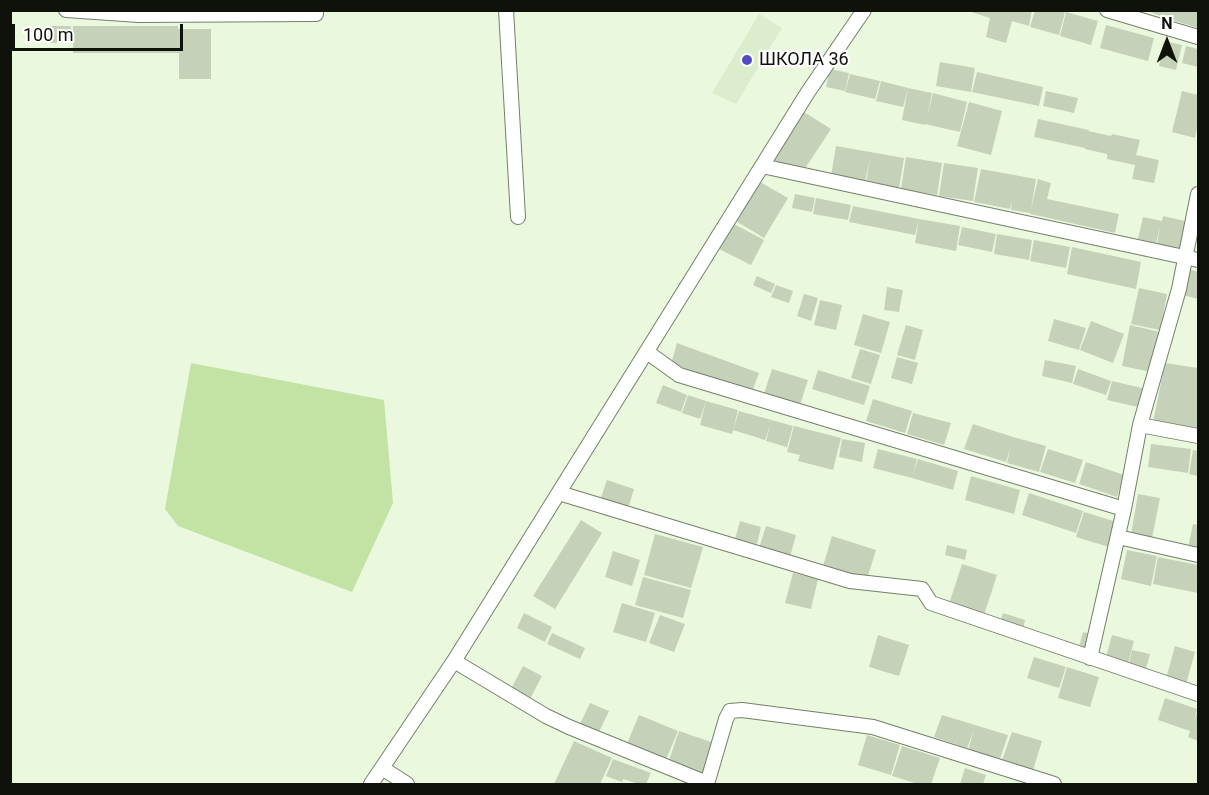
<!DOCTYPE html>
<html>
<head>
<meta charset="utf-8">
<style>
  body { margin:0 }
  #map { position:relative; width:1209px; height:795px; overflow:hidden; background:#eaf8de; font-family:Roboto,sans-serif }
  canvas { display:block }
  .frame { position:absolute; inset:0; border:12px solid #0e120a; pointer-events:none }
  .north { position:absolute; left:1137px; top:12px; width:60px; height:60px; -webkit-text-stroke:4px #fff; paint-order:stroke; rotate:0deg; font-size:16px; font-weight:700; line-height:24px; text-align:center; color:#0e120a }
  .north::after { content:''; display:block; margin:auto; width:21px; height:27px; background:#0e120a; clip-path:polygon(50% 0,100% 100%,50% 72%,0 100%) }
  .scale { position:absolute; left:12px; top:24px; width:171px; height:27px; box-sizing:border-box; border:3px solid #0e120a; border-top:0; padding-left:8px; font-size:18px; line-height:21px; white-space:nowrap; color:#0e120a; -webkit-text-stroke:4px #fff; paint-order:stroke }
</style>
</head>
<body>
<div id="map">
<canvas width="1209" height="795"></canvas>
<div class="frame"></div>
<div class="north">N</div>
<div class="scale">100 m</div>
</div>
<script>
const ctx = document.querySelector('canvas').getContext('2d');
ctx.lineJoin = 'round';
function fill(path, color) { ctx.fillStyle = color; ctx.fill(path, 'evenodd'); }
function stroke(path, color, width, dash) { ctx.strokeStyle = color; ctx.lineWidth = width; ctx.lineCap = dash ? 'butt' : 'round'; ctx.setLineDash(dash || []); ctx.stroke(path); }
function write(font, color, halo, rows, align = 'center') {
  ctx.font = font + ' Roboto,sans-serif'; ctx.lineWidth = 4.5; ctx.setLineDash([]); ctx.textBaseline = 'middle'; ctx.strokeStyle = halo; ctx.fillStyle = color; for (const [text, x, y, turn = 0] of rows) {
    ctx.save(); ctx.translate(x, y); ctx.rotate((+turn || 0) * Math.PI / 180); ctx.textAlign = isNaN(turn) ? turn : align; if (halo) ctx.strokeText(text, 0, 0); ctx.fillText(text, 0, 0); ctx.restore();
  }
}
fill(new Path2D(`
  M759,14L782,28L736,104L712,93Z`), '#dbedcc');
fill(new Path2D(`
  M191,363L384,400L393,503L352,592L178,526L165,509Z`), '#c3e3a4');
fill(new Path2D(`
  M965,10H1032L1029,26L1012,21L1006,43L986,37L990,18Z
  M1035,10H1059L1065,12L1059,35L1030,27Z
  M1145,10H1198V28L1166,18Z
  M1066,12L1098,21L1091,45L1060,36Z
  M1106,25L1154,38L1148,61L1100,48Z
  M50,26H71V43H50Z
  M73,26H178V29H211V79H179V53H73Z
  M1164,41L1182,45L1176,70L1159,66Z
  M1186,46L1198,49V67L1182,63Z
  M940,62L975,68L971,92L936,86Z
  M830,69L849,73L845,91L826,87Z
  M977,72L1043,87L1039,106L972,92Z
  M850,74L880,81L875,99L845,92Z
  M881,81L908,88L903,107L876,101Z
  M908,88L932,93L927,118L933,93L967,102L960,132L925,124V125L902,120Z
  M1046,91L1078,98L1074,113L1043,106Z
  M1182,91L1198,95V123L1195,138L1172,132Z
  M969,102L1002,111L991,155L957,146Z
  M804,112L831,129L802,173L772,162Z
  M1038,119L1089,130L1088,131L1111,136L1112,134L1140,140L1136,155L1159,160L1154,183L1132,179L1135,165L1107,159V154L1085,149V148L1034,137Z
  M836,146L904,158L899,188L866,183L870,157L865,182L831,176Z
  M906,157L942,163L937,195L901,189Z
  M944,163L978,168L973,201L939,196Z
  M981,169L1036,179L1031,209L1038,179L1051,183L1047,199L1119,214L1115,233L1044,217L1030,214V213L1011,210L1012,200L1010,209L974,202Z
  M760,182L788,198L764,238L736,221Z
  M795,194L815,198L812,212L792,208Z
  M816,198L851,205L848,220L813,214Z
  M853,206L919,219L915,235L849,222Z
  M1163,216L1185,221L1180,248L1157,244L1160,227L1156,243L1138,239L1143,217L1162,221Z
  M919,219L960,226L956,251L915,243Z
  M732,223L764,240L751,265L719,249Z
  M962,227L996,234L992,252L958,245Z
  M997,234L1032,240L1029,260L994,254Z
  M1034,240L1070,247L1066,268L1030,261Z
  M1072,247L1141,262L1136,289L1067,274Z
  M1185,268L1198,272V299L1179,294Z
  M757,276L775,284L771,293L753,285Z
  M776,285L793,291L789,303L771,297Z
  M887,287L903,290L899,312L884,310Z
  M1139,288L1167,294L1160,330L1131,324Z
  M804,294L818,298L811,321L797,316Z
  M820,300L842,305L836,330L814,325Z
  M863,314L890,322L881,353L854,345Z
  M1054,319L1086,328L1079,350L1048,341Z
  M1091,321L1124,334L1113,363L1080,350Z
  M906,325L923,330L915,360L897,355Z
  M1130,325L1160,332L1151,372L1122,366Z
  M677,343L759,373L752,392L671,364Z
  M860,349L880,355L871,384L851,378Z
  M897,357L918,363L912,384L891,378Z
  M1045,360L1076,366L1072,383L1042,376Z
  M1165,363L1198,368V435L1152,427Z
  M772,369L808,380L800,405L764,394Z
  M1078,369L1111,381L1106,395L1073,384Z
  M818,370L870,386L864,405L812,389Z
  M1112,381L1146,389L1142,408L1107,400Z
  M663,385L687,395L681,412L656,403Z
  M688,395L706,401L700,419L682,413Z
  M873,399L912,411L905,433L866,421Z
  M706,401L738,410L732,434L700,425Z
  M739,411L793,426L787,447L766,441L770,426L765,440L733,430Z
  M913,413L951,423L944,445L907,434Z
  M973,424L1013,437L1046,446L1039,472L1007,463L1011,446L1006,462L964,449Z
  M794,426L841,438L833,470L798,461L800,455L787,452Z
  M842,439L865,443L862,462L839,457Z
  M1151,444L1191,449L1188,473L1148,467Z
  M878,449L917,459L912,478L873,468Z
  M1048,449L1083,460L1075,483L1040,472Z
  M1193,450L1198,451V476L1189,474Z
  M918,459L958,471L953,490L912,478Z
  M1086,462L1124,475L1117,497L1079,484Z
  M971,476L1020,490L1014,514L965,500Z
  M607,480L634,489L627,512L599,503Z
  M1029,493L1083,511L1076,533L1022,515Z
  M1138,494L1160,498L1152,538L1131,534Z
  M1084,512L1117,522L1109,547L1076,537Z
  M581,520L602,533L555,609L533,596Z
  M740,521L761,527L757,544L735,539Z
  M1193,524L1198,525V550L1188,548Z
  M766,526L796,535L790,557L759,548Z
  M655,534L703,547L691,588L644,575Z
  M832,536L876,550L867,579L823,566Z
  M947,545L967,550L965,560L945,555Z
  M1127,550L1157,556L1151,586L1121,579Z
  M613,551L640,560L632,586L605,577Z
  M1158,557L1198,565V593L1153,584Z
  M962,564L997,575L984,615L949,604Z
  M793,573L818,579L811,609L785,603Z
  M643,577L691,590L683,618L635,605Z
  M622,603L655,613L646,642L613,632Z
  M524,613L552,627L545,642L517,628Z
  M1003,613L1025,620L1023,630L1000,623Z
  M660,615L685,624L674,652L649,643Z
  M1083,632L1095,635L1089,654L1078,650Z
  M552,633L585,648L580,659L547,644Z
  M878,635L909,645L899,676L869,667Z
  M1112,635L1134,641L1127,667L1105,661Z
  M1175,646L1195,652L1186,684L1166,679Z
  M1132,650L1150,654L1145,672L1128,667Z
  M1034,657L1066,667L1059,688L1027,678Z
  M523,666L542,676L530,699L511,689Z
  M1067,667L1099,677L1090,707L1058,698Z
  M1165,698L1197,709L1194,722L1198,710V741L1188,737L1190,731L1158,720Z
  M590,703L609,711L599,732L580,724Z
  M639,715L678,731L665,762L626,746Z
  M942,715L1008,735L1000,759L968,750L974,730L967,748L934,737Z
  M679,731L717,744L706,776L668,763Z
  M1012,732L1042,741L1033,770L1002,760Z
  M867,735L900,745L891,775L858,765Z
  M574,741L612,758L600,784H554Z
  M902,746L940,758L931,784H918L892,776Z
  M613,759L651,773L646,784H639L623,779L622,782L606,776Z
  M965,768L986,775L983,784H960Z`), '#c5d2b9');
const minor = new Path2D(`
  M66,10L139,15L316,14V10
  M506,10L518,217
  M1107,10L1198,37
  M762,166L1198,260
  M647,352L679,375L1124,509
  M1140,425L1198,436
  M559,493L850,581L922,589L931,603L1198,694
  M1118,537L1198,555
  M1090,658L1124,509L1140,425L1179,289L1198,194
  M454,661L546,716L569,727L707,783
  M382,768L407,784
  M371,784L454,661L808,92L864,10
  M707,784L726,719L730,711L742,710L873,727L1054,784`);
stroke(minor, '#748069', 16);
stroke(minor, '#fff', 14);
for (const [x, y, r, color] of [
  [747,60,6,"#524ac2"]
]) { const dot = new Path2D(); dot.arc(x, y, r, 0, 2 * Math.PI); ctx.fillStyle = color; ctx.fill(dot); stroke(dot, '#fff', 2); }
write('18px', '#0e120a', '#fff', [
  ["ШКОЛА 36",759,60]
], 'left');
</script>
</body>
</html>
